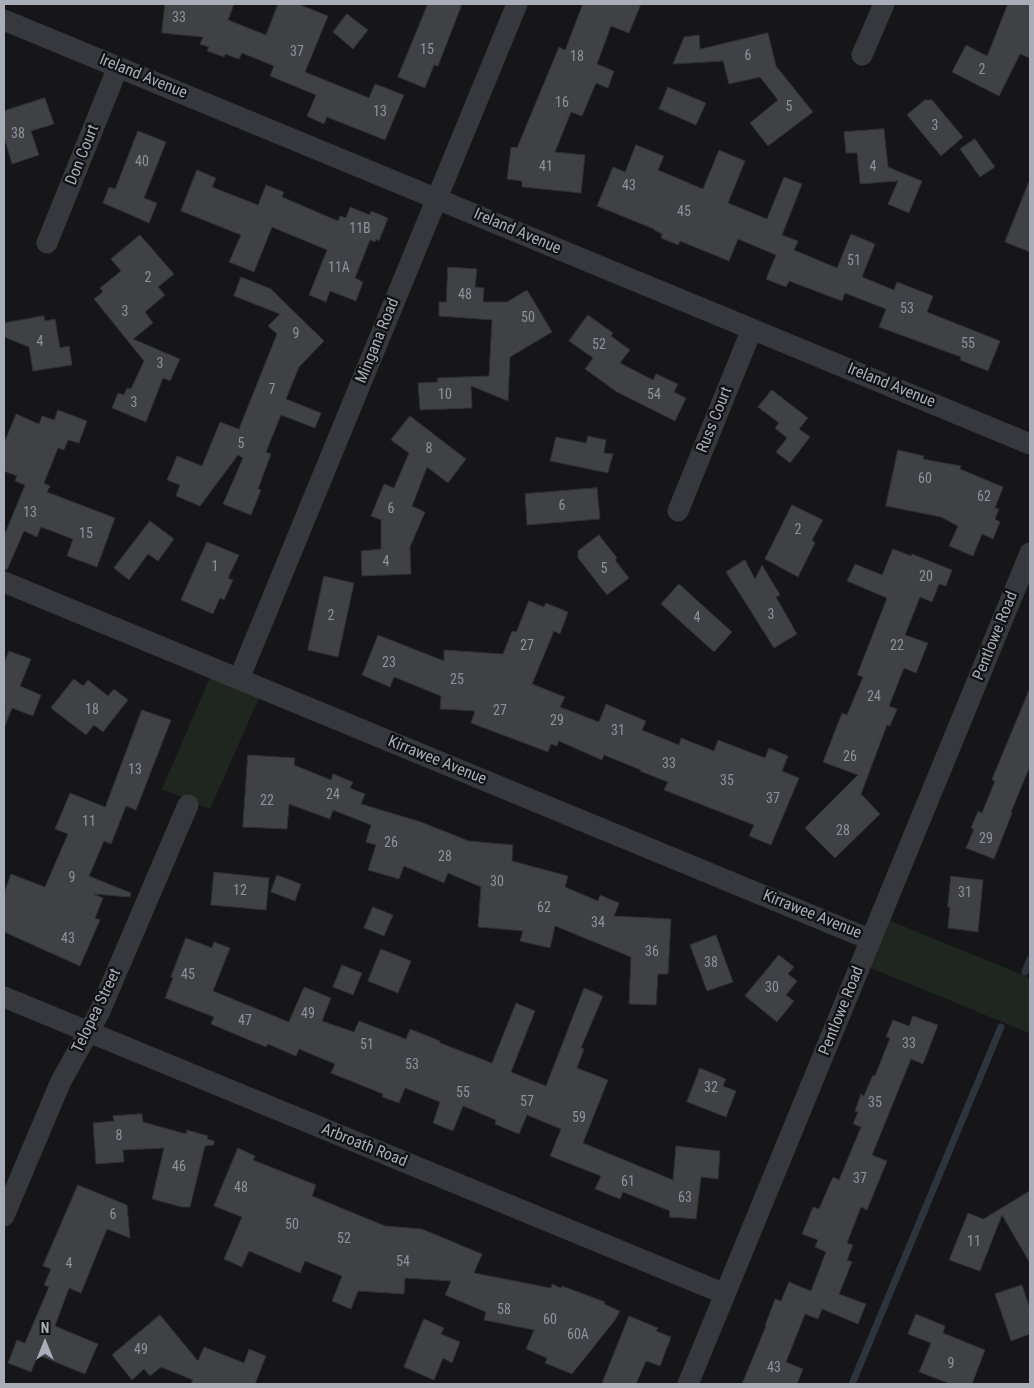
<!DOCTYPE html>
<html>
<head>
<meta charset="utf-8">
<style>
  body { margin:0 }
  #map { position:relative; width:1034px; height:1388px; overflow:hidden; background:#161618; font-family:"Roboto Condensed",sans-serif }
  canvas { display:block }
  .frame { position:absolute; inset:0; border:5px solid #a8adb8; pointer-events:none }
  .north { position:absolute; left:20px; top:1318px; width:50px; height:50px; -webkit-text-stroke:4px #111113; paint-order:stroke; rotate:0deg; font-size:14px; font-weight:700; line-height:20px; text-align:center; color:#a8adb8 }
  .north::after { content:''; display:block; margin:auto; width:18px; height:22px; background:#a8adb8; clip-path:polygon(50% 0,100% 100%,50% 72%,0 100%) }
</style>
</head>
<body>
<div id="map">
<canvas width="1034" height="1388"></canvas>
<div class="frame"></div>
<div class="north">N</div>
</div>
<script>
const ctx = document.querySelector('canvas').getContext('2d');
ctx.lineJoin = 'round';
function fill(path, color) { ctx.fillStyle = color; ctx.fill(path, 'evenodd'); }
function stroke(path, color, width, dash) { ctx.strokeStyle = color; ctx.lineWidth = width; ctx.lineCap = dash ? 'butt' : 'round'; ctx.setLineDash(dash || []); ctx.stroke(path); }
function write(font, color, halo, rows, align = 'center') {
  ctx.font = font + ' "Roboto Condensed",sans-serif'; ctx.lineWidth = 4.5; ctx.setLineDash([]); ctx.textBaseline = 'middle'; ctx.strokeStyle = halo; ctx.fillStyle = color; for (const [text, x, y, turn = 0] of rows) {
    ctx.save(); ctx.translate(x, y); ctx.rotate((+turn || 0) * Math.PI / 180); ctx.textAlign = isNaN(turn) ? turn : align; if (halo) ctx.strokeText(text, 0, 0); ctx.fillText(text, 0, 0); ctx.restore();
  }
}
fill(new Path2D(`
  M214,668L263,689L210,809L162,789Z
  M881,917L1030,978V1030L1029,1033L861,964Z`), '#1e261f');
stroke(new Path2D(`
  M1025,972L1030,959
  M852,1384L1001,1027`), '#2c353c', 7);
const building = new Path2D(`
  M165,4H234L228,20L266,35L278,4H298L328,16L305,72L369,98L375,84L404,95L385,140L327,117L324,124L307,116L316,95L270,76L274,66L242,53L239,59L225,54L224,57L207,51L209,47L200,44L203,37L162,33Z
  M428,4H462L438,66L434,65L425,88L398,77Z
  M583,4H641L629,33L611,26L597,64L614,71L608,88L596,83L582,116L571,112L555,152L585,155L581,193L522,187V181L507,179L511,147L517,148L559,47L565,50Z
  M1008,4H1030V58L1020,54L999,96L952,72L966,45L987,56Z
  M347,14L368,30L353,49L333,32Z
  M768,33L776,66L813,112L768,146L750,123L778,100L760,77L729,84L723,61L673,64L684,37L699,35L700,49Z
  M668,87L706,103L696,125L659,109Z
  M45,98L54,124L31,131L39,155L12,164L4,137V111Z
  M925,100H932L963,137L941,156L907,115Z
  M884,129L888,167L922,181L909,213L888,204L898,181L860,184L857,153H846L844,132Z
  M138,131L166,142L144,198L157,203L149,223L103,203L109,187L115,189Z
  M975,139L995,167L980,177L960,149Z
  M636,145L664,156L658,170L703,189L719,150L745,161L728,203L767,219L784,177L802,184L782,235L798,241L794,250L837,268L851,234L875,244L862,277L894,290L897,282L933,296L927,312L1000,341L988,371L960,360L961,357L879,327L886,309L845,293L842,301L789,281L786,287L766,279L776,255L738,239L729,261L680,241L678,245L661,238L662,234L654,230V229L597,206L613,167L625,172Z
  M197,170L216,178L212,187L258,205L266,185L284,192L282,197L338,221L340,216L346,218L350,207L370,215L371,211L388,218L379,241L376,239L375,242L370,240L355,278L363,282L356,301L330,291L326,302L309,295L327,250L272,227L254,272L229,262L241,235L181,211Z
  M1029,182L1030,183V252L1005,242Z
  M140,235L174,274L158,287L165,295L145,312L153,323L133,339L180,359L170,381L163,378L146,422L112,408L118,393L124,395L127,388L131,389L144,361L94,299L103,292L100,288L121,271L111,259Z
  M448,267L477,269L475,287L484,288L483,302H507L527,290L552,332L510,357L508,401L471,386L472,408L420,410L418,383L438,382L437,378L489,376L492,320L439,316V302H446Z
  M241,277L271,289L324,341L299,367L286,399L321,413L315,428L281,415L266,452L271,454L258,489L261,490L251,515L223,504L243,458L238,455L200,506L176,496L180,485L167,480L177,456L202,466L220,422L239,429L277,334L268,326L280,314L234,296Z
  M588,315L613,333L611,336L630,350L620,363L653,380L656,374L678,384L674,392L686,398L675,421L617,392L585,369L593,358L569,341Z
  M44,316L45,321L55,319L60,348L69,346L72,365L33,371L29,347L4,337V323Z
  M772,390L808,418L799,429L810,437L790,463L776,452L787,438L775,428L779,423L758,407Z
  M58,410L87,421L79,443L68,440L64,450L58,448L44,483L50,486L47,492L115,518L97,567L67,556L73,539L41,527L37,537L24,531L7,570L4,569V536L25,485L15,481L17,476L4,471V443L16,414L39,424L42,416L54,420Z
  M410,416L466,459L448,483L427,467L412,506L425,512L410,547L411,574L362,576L361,551L381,549V520L371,516L384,484L394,488L409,453L391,440Z
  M588,436L606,440L604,453L613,454L608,473L550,461L556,437L586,443Z
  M898,450L924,456L923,459L961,466L960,469L1003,487L995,508L999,509L995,519L1000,522L993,539L982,534L973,556L949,546L958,526L941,517L886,506Z
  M597,488L600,519L527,525L525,494Z
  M792,505L823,520L812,540L815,543L798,577L765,559Z
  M150,521L174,539L158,561L148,554L129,580L114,568Z
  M599,535L617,558L615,560L629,578L607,595L578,558V551Z
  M207,542L239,555L228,578L233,580L224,600L220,598L213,614L181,600Z
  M893,549L911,556L912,554L952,570L946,586L939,584L932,602L920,597L905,635L928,643L916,673L904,668L889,706L897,709L890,726L887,725L861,794L880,814L835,858L805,828L858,775L823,762L842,713L847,715L863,677L857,675L887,598L847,581L855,564L882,575Z
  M745,560L755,579L762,565L780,595L776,597L797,634L774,648L726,572Z
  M324,576L354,583L338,657L308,650Z
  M679,584L732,632L714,652L661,604Z
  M529,601L544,607L546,603L568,612L560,634L554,631L532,684L565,697L560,707L599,722L606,704L646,721L642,730L679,745L681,738L714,751L718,740L765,758L769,748L788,756L782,771L799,778L771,845L749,836L754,825L664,790L668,782L640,771L641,770L604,755L602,760L559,741L557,746L551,744L548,752L471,723L475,711L440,709L441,696L394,677L390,687L362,675L378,635L444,661V650L503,654L512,631L516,632Z
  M9,651L31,659L20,686L41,695L33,716L12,708L5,726L4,664Z
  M74,679L83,686L88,680L108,696L114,689L128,700L103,732L94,725L86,735L51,708Z
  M1030,688V766L1011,812L1012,813L994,859L966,848L974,829L971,828L978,811L982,813L995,781L992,780Z
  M142,710L171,720L136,810L126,806L111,844L104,841L89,876L131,893L130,897L93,894L103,898L95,918L100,920L80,966L4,932V893L11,874L45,887L68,834L55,829L70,793L105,807Z
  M248,755L295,758L294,765L331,780L333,774L353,782L350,788L365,794L361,804L421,822L469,841L513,845L512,861L568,876L565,887L598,901L600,895L619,903L614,916L671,919L668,974H658L656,1005L629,1004L631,957L555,926L550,948L520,941L523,931L478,927L481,887L448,873L444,883L404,866L399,879L368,870L376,845L366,842L371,825L333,810L330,819L289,804L287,829L243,827Z
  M214,872L269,878L266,910L211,905Z
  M277,875L301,884L295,901L271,892Z
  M951,876L983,880L978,932L948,928L950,907H948Z
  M373,907L393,915L384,936L364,928Z
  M716,935L733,982L707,991L690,945Z
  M186,938L212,948L214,942L230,948L213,991L289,1022L304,987L331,998L322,1021L354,1032L359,1021L406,1039L410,1029L440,1041V1043L492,1063L516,1003L535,1011L511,1072L546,1086L584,988L603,996L581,1048L584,1049L577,1068L608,1080L583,1143L673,1180L676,1146L720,1151L718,1179L701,1177L696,1219L669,1217L670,1211L623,1192L620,1199L595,1189L601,1176L550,1156L561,1129L527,1115L519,1134L495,1124L496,1120L463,1106L453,1131L433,1123L440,1102L405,1088L399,1103L382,1097L383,1094L331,1073L335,1064L299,1049L296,1056L268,1044L266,1047L211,1024L214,1017L165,998L173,978L171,977Z
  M381,949L411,961L398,993L368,981Z
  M779,955L794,967L788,974L797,981L786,995L794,1001L777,1022L745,996Z
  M342,965L362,973L353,995L333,987Z
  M913,1016L938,1025L923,1064L911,1059L872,1155L887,1161L867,1210L861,1207L847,1243L853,1245L847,1260L852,1262L839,1294L866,1304L858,1324L822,1309L818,1319L805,1314L786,1362L803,1369L797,1384H742L766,1326H765L775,1299L781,1301L789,1282L811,1291L826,1252L815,1247L818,1240L802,1234L813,1207L819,1209L833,1177L839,1180L861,1127L853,1124L858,1112L855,1111L861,1094L864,1096L873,1075L875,1076L890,1038L886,1037L893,1020L909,1026Z
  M700,1068L726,1079L723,1086L736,1091L726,1117L687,1102Z
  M142,1114L143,1122L186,1134L187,1130L208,1136L207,1139L214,1141V1145L205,1146L190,1207H182L152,1199L164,1148L123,1150L124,1162L96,1164L93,1123L114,1121L113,1116Z
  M238,1148L255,1156L253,1160L316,1185L312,1196L385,1226L422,1229L482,1254L474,1273L551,1288L552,1284L561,1288L562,1286L605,1302L604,1304L620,1311L615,1320L572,1374L545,1363L547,1358L526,1349L534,1330L484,1320L486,1312L445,1295L451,1281L405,1278L404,1294L358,1291L351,1309L332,1301L342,1276L305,1261L300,1273L249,1251L242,1267L224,1259L242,1217L214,1206Z
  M78,1185L127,1205L130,1238L107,1229L81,1293L69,1288L55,1326L98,1344L85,1374L38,1355L31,1372L8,1363L17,1340L25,1343L49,1287L44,1285L51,1269L43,1266Z
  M1030,1191V1263L1002,1215L980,1271L949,1260L968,1213L983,1219Z
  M1022,1285L1030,1309V1334L1011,1341L995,1294Z
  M916,1314L945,1326L943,1333L985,1350L972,1384H951L919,1372L931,1343L908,1334Z
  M160,1315L198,1361L204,1347L244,1363L249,1349L266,1356L255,1384H191L193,1380L161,1367L150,1376L144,1369L132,1380L112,1355Z
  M629,1316L658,1328L656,1331L671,1337L660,1366L646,1361L636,1384H602Z
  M424,1319L444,1328L441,1334L460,1342L452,1363L443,1358L434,1380L404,1367Z`);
fill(building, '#404145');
stroke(building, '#303034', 1);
stroke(new Path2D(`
  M4,20L1030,444
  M862,55L884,4
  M47,243L118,67
  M678,511L752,329
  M4,582L871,940
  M239,679L517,4
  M4,997L725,1294
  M4,1216L61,1081L99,1013L188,805
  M688,1384L1030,553`), '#37383d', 21);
write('14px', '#8e929b', null, [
  ["33",179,18],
  ["15",427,50],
  ["37",297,52],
  ["6",748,56],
  ["18",577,57],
  ["2",982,70],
  ["16",562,103],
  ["5",789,107],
  ["13",380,112],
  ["3",935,126],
  ["38",18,134],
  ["40",142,162],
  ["41",546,167],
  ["4",873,167],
  ["43",629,186],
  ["45",684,212],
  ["11B",360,229],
  ["51",854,261],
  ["11A",339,268],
  ["2",148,278],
  ["48",465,295],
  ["53",907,309],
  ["3",125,312],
  ["50",528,318],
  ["9",296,334],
  ["4",40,342],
  ["55",968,344],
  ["52",599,345],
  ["3",160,364],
  ["7",272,390],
  ["10",445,395],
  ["54",654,395],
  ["3",134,403],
  ["5",241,444],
  ["8",429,449],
  ["60",925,479],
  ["62",984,497],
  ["6",562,506],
  ["6",391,509],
  ["13",30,513],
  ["2",798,530],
  ["15",86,534],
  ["4",386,562],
  ["1",215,567],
  ["5",604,569],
  ["20",926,577],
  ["3",771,615],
  ["2",331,616],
  ["4",697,618],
  ["27",527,646],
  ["22",897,646],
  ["23",389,663],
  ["25",457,680],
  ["24",874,697],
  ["18",92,710],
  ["27",500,711],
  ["29",557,721],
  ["31",618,731],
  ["26",850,757],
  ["33",669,764],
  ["13",135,770],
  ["35",727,781],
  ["24",333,795],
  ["37",773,799],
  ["22",267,801],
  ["11",89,822],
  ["28",843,831],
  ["29",986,839],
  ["26",391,843],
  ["28",445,857],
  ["9",72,878],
  ["30",497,882],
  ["12",240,891],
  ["31",965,893],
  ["62",544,908],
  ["34",598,923],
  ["43",68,939],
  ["36",652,952],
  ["38",711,963],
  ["45",188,975],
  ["30",772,988],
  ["49",308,1014],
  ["47",245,1021],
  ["33",909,1044],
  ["51",367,1045],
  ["53",412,1065],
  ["32",711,1088],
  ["55",463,1093],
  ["57",527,1102],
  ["35",875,1103],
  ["59",579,1118],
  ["8",119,1136],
  ["46",179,1167],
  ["37",860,1179],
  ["61",628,1182],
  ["48",241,1188],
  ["63",685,1198],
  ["6",113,1215],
  ["50",292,1225],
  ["52",344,1239],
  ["11",974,1242],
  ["54",403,1262],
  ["4",69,1264],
  ["58",504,1310],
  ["60",550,1320],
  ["60A",578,1335],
  ["49",141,1350],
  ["9",951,1364],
  ["43",774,1368]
]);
write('16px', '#a8adb8', '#111113', [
  ["Ireland Avenue",143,77,22],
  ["Don Court",83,155,-68],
  ["Ireland Avenue",517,232,23],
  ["Mingana Road",378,341,-68],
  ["Ireland Avenue",891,386,22],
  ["Russ Court",715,420,-68],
  ["Pentlowe Road",996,636,-68],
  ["Kirrawee Avenue",437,761,22],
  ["Kirrawee Avenue",812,915,22],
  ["Telopea Street",97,1011,-64],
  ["Pentlowe Road",842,1011,-68],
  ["Arbroath Road",364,1146,22]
]);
</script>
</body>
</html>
